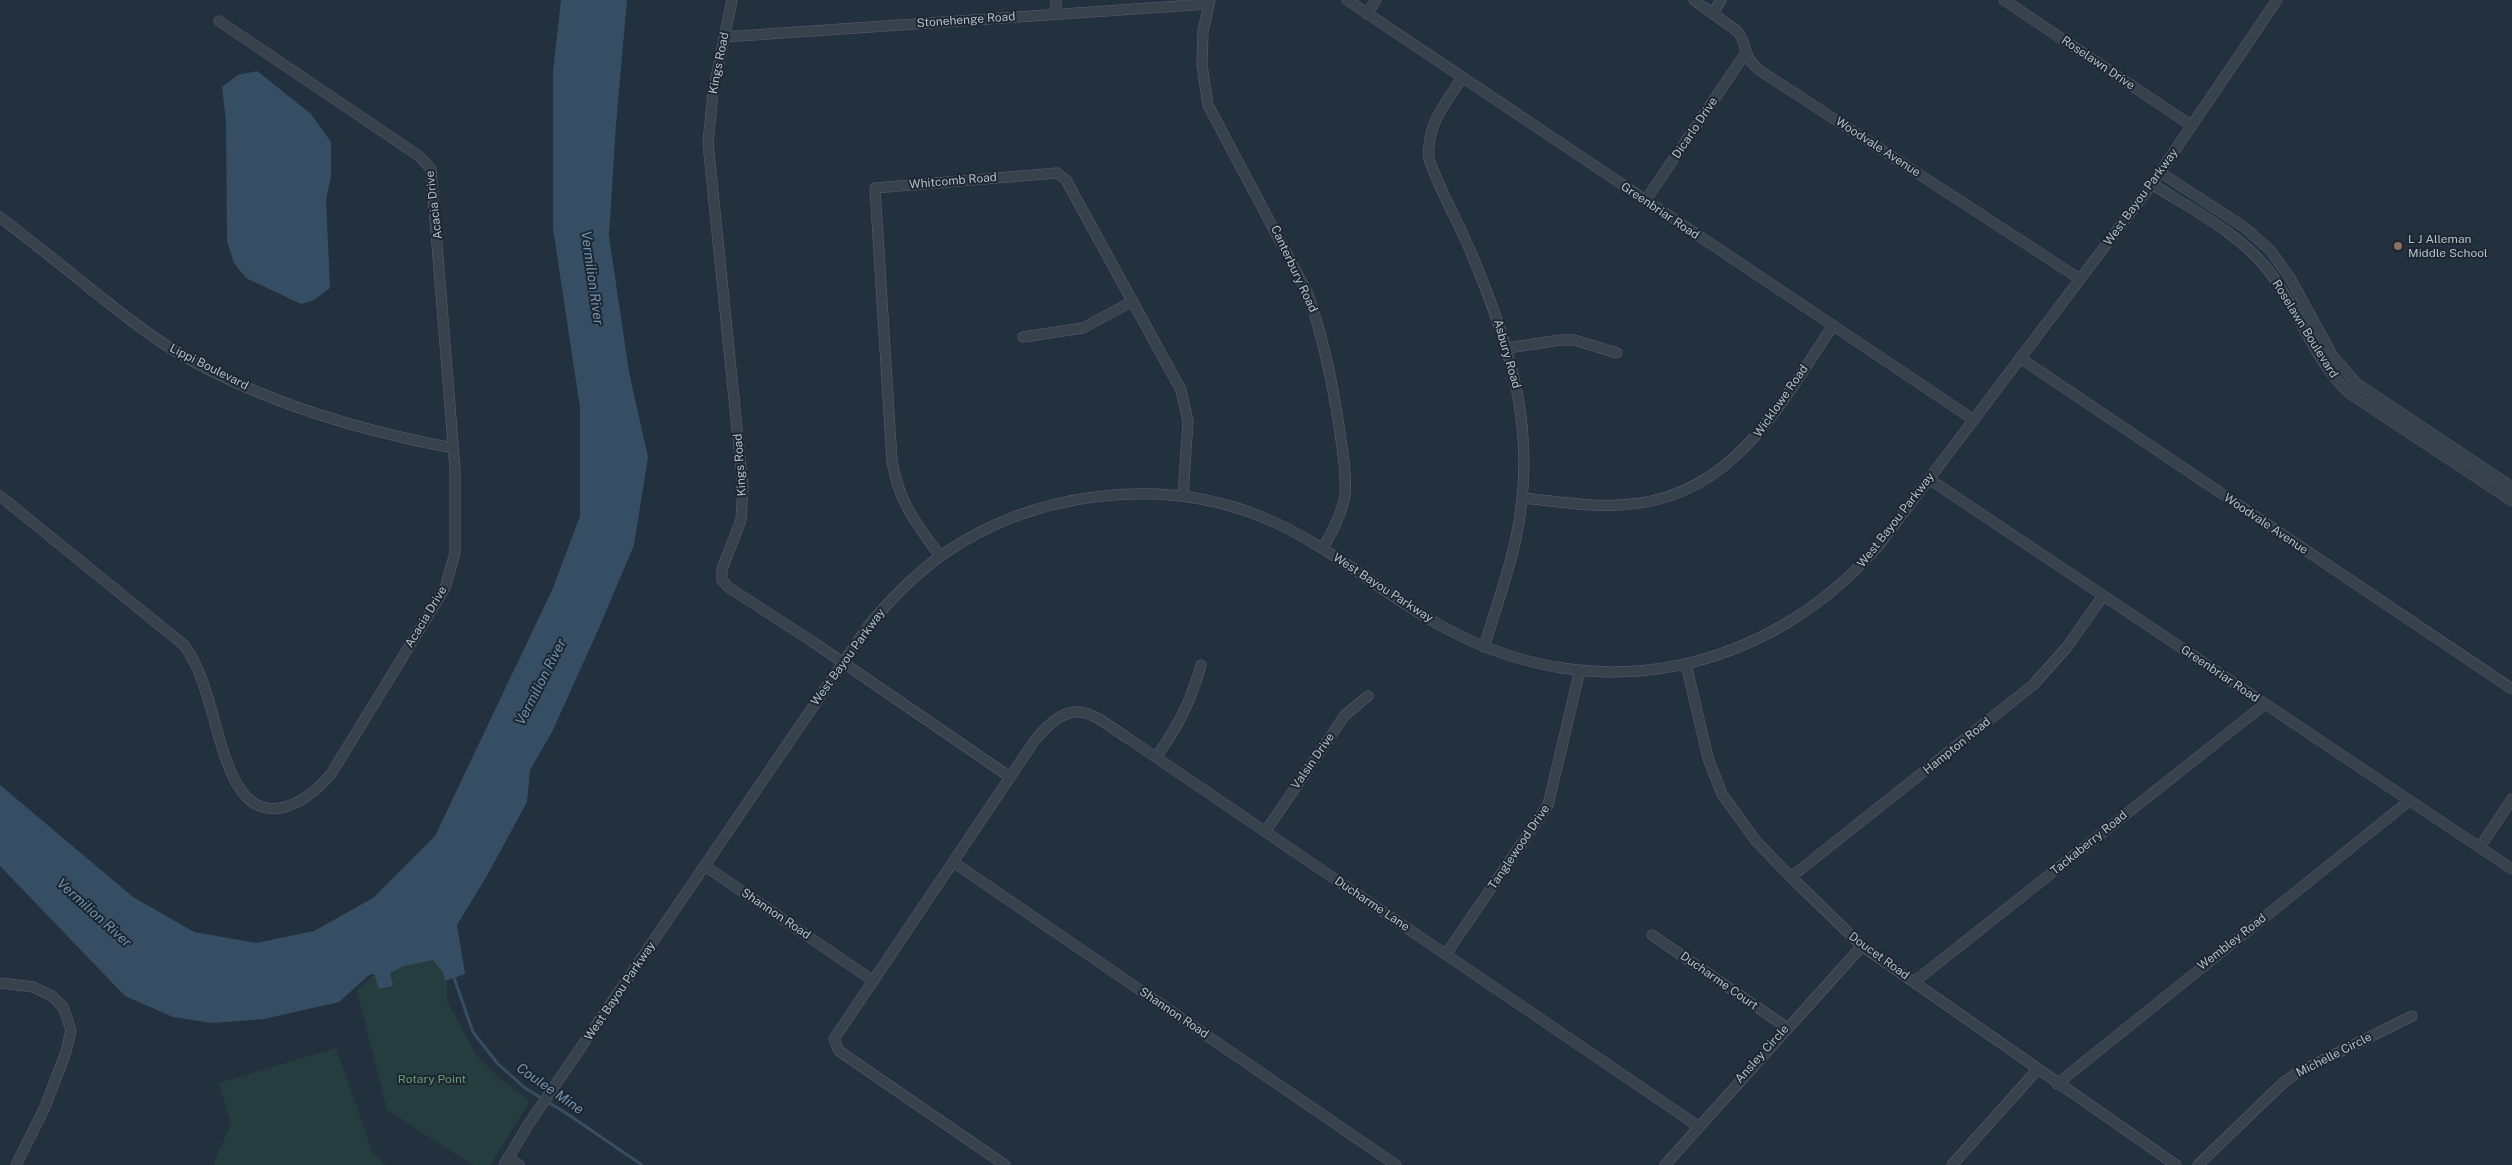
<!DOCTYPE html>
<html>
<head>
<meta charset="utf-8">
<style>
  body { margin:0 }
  canvas { display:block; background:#23303d }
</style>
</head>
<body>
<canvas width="2512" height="1165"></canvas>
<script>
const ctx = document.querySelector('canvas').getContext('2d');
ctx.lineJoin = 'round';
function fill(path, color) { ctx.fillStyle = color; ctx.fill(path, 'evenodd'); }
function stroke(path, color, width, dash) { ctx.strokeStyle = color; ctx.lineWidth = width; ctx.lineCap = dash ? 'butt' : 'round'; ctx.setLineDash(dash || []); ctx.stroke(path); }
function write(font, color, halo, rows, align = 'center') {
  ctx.font = font + ' "Public Sans",sans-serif'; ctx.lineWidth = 4; ctx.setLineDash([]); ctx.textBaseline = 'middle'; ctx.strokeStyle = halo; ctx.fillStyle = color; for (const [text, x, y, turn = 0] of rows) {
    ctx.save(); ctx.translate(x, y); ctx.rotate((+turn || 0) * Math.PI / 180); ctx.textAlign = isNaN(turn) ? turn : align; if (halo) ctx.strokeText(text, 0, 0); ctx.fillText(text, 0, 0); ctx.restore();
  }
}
fill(new Path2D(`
  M434,956L447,970V1001L476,1055L500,1079L530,1101L490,1165H473L387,1110L357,991L371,977Z
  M336,1048L373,1154L386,1165H213L231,1124L219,1083Z`), '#253d3e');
fill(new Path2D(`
  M561,0H627L616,124L609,236L629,372L648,457L634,545L599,628L552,732L530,770L527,802L488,874L457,925L465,974L445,981L443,972L433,960L404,966L390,973L393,986L379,989L374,974L369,975L339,1002L264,1019L212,1023L173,1017L125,996L0,866V785L133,897L194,932L256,943L314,931L373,898L435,836L553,588L580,516V408L553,228V72Z
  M257,71L311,114L331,142V177L326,200L330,288L314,300L301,304L246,278L234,263L227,241L226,121L222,87L238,75Z`), '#364e64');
stroke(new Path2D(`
  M453,975L473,1032L498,1064L525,1088L566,1113L642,1165`), '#364e64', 3);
const minor = new Path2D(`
  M732,0L713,93L708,143L743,487L741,520L722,569V580L728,587L813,642L1010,777
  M1056,0V13
  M1210,0L1203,31L1202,65L1208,105L1307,292C1323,336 1332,380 1339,426C1342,449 1347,472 1345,495C1342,514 1332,532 1323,548
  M1347,0L1974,420
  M1694,0L1737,31C1749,45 1740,53 1759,70L2080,279
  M2004,0L2192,126
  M1713,13L1721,0
  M1367,14L1376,0
  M724,37L1208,4
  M1461,79C1444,106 1426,125 1429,159C1440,192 1459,222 1472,255C1512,351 1538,433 1516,538C1508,575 1495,611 1484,647
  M2161,173L2244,227L2270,250L2290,278L2332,355L2356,383L2512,487
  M2152,184C2191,209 2239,233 2268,270C2299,309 2312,358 2349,393L2512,501
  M1645,201L1745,54
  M0,217C31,241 62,265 92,290C119,311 145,333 175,351C259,401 357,430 453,448
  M1023,337L1083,328L1133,301
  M1508,348L1560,340H1574L1617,353
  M2020,358L2512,689
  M1929,479L2512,869
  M0,496L184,645C212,683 214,743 237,784C263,830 306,803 331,774L445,588L455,553V469L431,169L419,156L219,21
  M1522,498C1554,501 1587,507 1620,505C1730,501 1778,408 1832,327
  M940,556C916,523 899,503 892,461L875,188L1057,173L1066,180L1181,390L1188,421L1183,496
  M1686,664L1708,758L1722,794L1756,841L1791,877L1862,946L2176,1165
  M1156,757C1178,727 1191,701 1201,665
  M1265,832L1345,715L1368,696
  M2480,847L2512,799
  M953,862L1396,1165
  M705,866L872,980
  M1791,877L2033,685L2067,647L2103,596
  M1652,935L1786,1027
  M1446,954L1548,805L1580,670
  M1914,982L2265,704
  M0,983L33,987L52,996L63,1007L71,1030L66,1052L45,1107L16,1165
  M2057,1084L2409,801
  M508,1158L519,1165
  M504,1165L528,1125L868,626C890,600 914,575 942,555C1032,492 1159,475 1262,517C1329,544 1383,595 1447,629C1598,710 1768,673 1879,545L2152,184L2277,0
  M1005,1165L839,1051L834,1039L1035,740C1075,693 1089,713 1132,741L1698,1126
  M1665,1165L1862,946
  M1952,1165L2037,1070
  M2198,1165L2284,1082L2297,1073L2412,1016`);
stroke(minor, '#55606b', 11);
stroke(minor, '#37424d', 10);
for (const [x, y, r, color] of [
  [2398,246,5,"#8d6e63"]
]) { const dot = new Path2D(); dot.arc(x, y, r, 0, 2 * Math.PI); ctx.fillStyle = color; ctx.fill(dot); stroke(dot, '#1c2732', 2); }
write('12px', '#b3bdc8', '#1c2732', [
  ["Stonehenge Road",966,20,-4],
  ["Kings Road",719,63,-79],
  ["Roselawn Drive",2098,63,34],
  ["Dicarlo Drive",1695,128,-56],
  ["Woodvale Avenue",1878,147,33],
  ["Whitcomb Road",953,181,-5],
  ["West Bayou Parkway",2141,197,-54],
  ["Acacia Drive",434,205,-97],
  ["Greenbriar Road",1660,211,34],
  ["Canterbury Road",1294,269,65],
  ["Roselawn Boulevard",2305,329,58],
  ["Asbury Road",1507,354,74],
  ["Lippi Boulevard",209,367,27],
  ["Wicklowe Road",1781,401,-55],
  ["Kings Road",740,465,-94],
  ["West Bayou Parkway",1896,520,-52],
  ["Woodvale Avenue",2266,524,34],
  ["West Bayou Parkway",1383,588,33],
  ["Acacia Drive",426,617,-59],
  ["West Bayou Parkway",848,657,-54],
  ["Greenbriar Road",2220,674,34],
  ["Hampton Road",1957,746,-39],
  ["Valsin Drive",1313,761,-55],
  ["Tackaberry Road",2089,843,-39],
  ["Tanglewood Drive",1519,847,-56],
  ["Ducharme Lane",1372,904,34],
  ["Shannon Road",776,914,34],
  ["Wembley Road",2232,942,-38],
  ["Doucet Road",1879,956,36],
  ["Ducharme Court",1719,981,35],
  ["West Bayou Parkway",620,991,-56],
  ["Shannon Road",1174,1013,34],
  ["Ansley Circle",1762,1054,-48],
  ["Michelle Circle",2334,1055,-27]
]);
write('12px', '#b3bdc8', '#1c2732', [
  ["L J Alleman",2408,239],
  ["Middle School",2408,253]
], 'left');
write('12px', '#6a9a70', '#1c2732', [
  ["Rotary Point",432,1079]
]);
write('italic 14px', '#7291ac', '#1c2732', [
  ["Vermilion River",592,278,82],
  ["Vermilion River",541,682,-63],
  ["Vermilion River",94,913,42],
  ["Coulee Mine",550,1089,35]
]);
</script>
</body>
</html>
